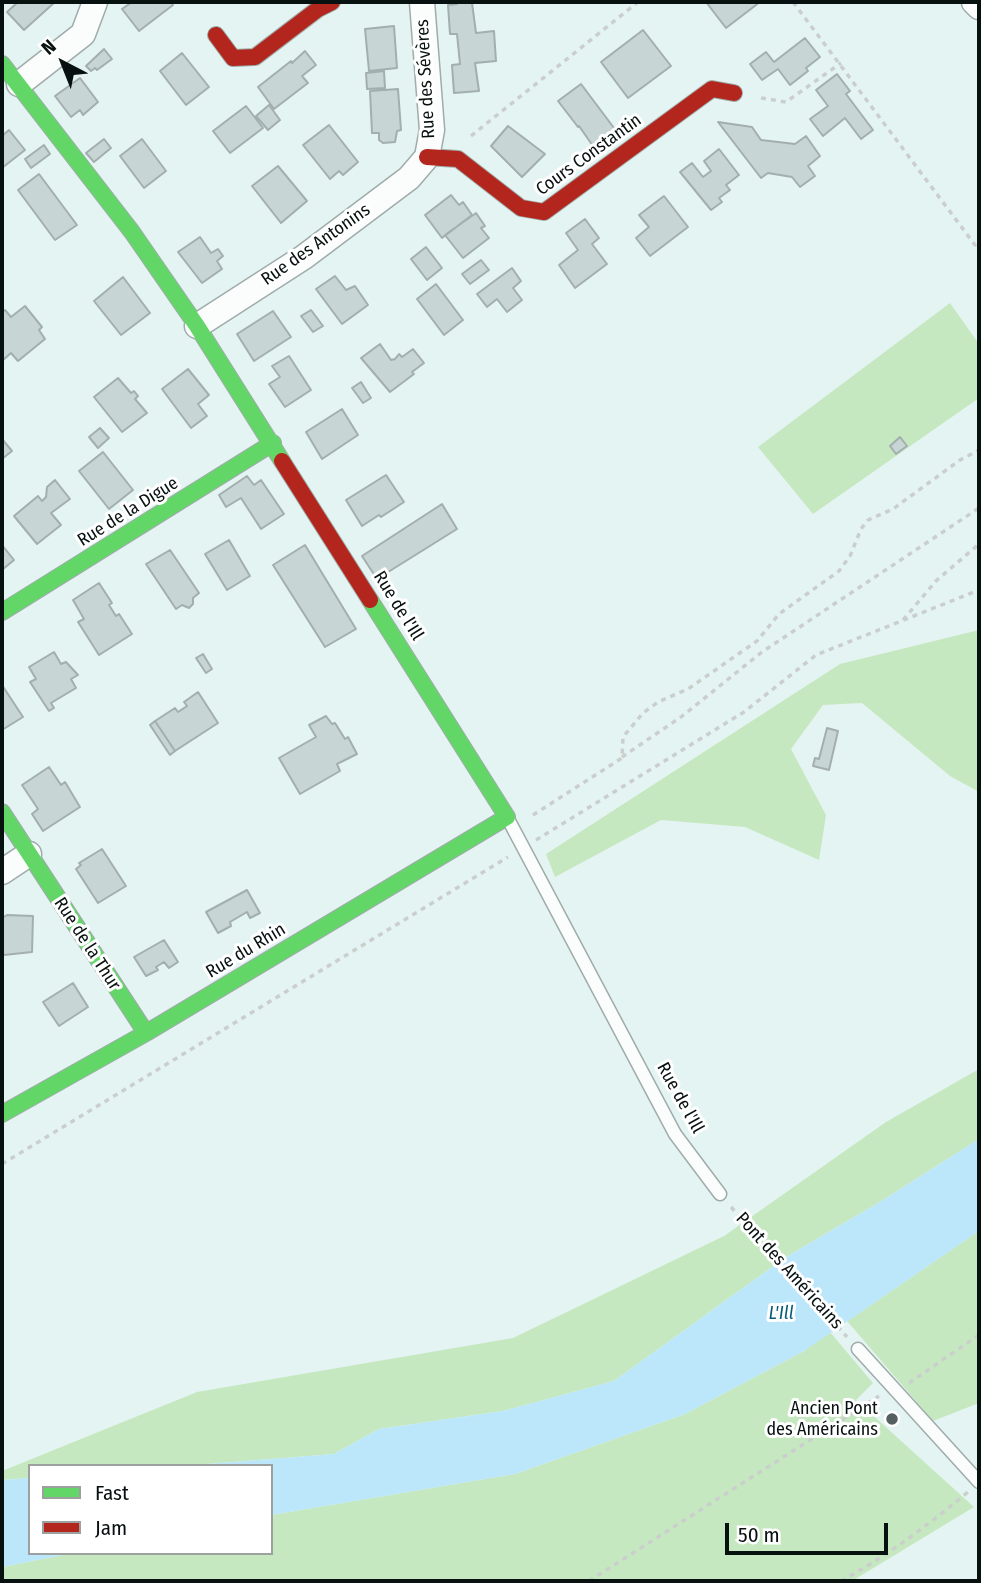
<!DOCTYPE html>
<html>
<head>
<meta charset="utf-8">
<style>
  body { margin:0 }
  #map { position:relative; width:981px; height:1583px; overflow:hidden; background:#e4f4f2; font-family:"Fira Sans Condensed",sans-serif }
  canvas { display:block }
  .frame { position:absolute; inset:0; border:4px solid #071110; pointer-events:none }
  .legend { position:absolute; left:28px; top:1464px; width:245px; height:91px; box-sizing:border-box; background:#fff; border:2px solid #9ca09f; margin:0; padding:9px 12px; list-style:none; font-size:21px; color:#071110 }
  .legend li { display:flex; align-items:center; gap:14px; height:35px }
  .legend b { width:35px; border:2px solid #9ca09f }
  .north { position:absolute; left:28px; top:28px; width:70px; height:70px; -webkit-text-stroke:5px #fff; paint-order:stroke; rotate:318deg; font-size:19px; font-weight:700; line-height:28px; text-align:center; color:#071110 }
  .north::after { content:''; display:block; margin:auto; width:24px; height:32px; background:#071110; clip-path:polygon(50% 0,100% 100%,50% 72%,0 100%) }
  .scale { position:absolute; left:725px; top:1523px; width:163px; height:32px; box-sizing:border-box; border:4px solid #071110; border-top:0; padding-left:9px; font-size:21px; line-height:24px; white-space:nowrap; color:#071110; -webkit-text-stroke:5px #fff; paint-order:stroke }
</style>
</head>
<body>
<div id="map">
<canvas width="981" height="1583"></canvas>
<div class="frame"></div>
<ul class="legend">
<li><b style="height:9px;background:#63d668"></b>Fast</li>
<li><b style="height:9px;background:#b3261e"></b>Jam</li>
</ul>
<div class="north">N</div>
<div class="scale">50 m</div>
</div>
<script>
const ctx = document.querySelector('canvas').getContext('2d');
ctx.lineJoin = 'round';
function fill(path, color) { ctx.fillStyle = color; ctx.fill(path, 'evenodd'); }
function stroke(path, color, width, dash) { ctx.strokeStyle = color; ctx.lineWidth = width; ctx.lineCap = dash ? 'butt' : 'round'; ctx.setLineDash(dash || []); ctx.stroke(path); }
function write(font, color, halo, rows, align = 'center') {
  ctx.font = font + ' "Fira Sans Condensed",sans-serif'; ctx.lineWidth = 6; ctx.setLineDash([]); ctx.textBaseline = 'middle'; ctx.strokeStyle = halo; ctx.fillStyle = color; for (const [text, x, y, turn = 0] of rows) {
    ctx.save(); ctx.translate(x, y); ctx.rotate((+turn || 0) * Math.PI / 180); ctx.textAlign = isNaN(turn) ? turn : align; if (halo) ctx.strokeText(text, 0, 0); ctx.fillText(text, 0, 0); ctx.restore();
  }
}
fill(new Path2D(`
  M950,303L979,344V398L813,514L758,447Z
  M979,630V792L950,776L862,703L823,705L791,749L826,815L819,860L745,827L661,820L555,877L546,854L840,664Z
  M979,1069V1139L880,1202L786,1257L614,1381L503,1411L379,1429L334,1454L182,1466H30V1478L2,1480V1471L197,1392L513,1338L724,1236L886,1122Z
  M979,1231V1403L933,1421L847,1321Z
  M830,1332L873,1383L856,1400L974,1507L852,1581H2V1567L73,1553H271V1515L515,1474L685,1414L804,1351Z`), '#c6e8c0');
fill(new Path2D(`
  M979,1139V1231L804,1351L685,1414L515,1474L271,1515V1466H182L334,1454L379,1429L503,1411L614,1381L786,1257L880,1202Z
  M30,1478V1553H73L2,1567V1480Z`), '#bce7fa');
const building = new Path2D(`
  M18,2H55L24,30L7,12Z
  M132,2H171L173,5L139,31L122,9Z
  M457,2H481L472,3L476,33L494,31L496,61L475,63L479,91L454,93L452,65L460,64L457,34H450L448,5L457,4Z
  M706,2H760L726,28Z
  M394,26L397,68L369,71L365,29Z
  M643,30L671,66L628,98L601,62Z
  M805,38L820,57L806,68L808,71L790,85L778,69L762,80L750,64L766,52L774,62Z
  M104,49L112,59L97,70L95,68L91,71L86,66Z
  M305,51L316,65L302,76L308,83L274,109L258,87L291,61L292,63Z
  M182,53L209,87L186,105L160,71Z
  M384,71L385,88L367,89L366,73Z
  M837,74L850,91L846,94L873,130L861,139L845,118L823,136L810,119L828,106L816,90Z
  M80,78L98,102L83,115L80,110L71,117L55,96Z
  M581,84L617,132L595,149L579,126L578,127L558,101Z
  M398,89L401,130L397,131L395,142L383,143L379,140V133H372L370,91Z
  M269,105L280,120L268,130L256,116Z
  M246,106L263,128L230,153L213,131Z
  M718,122L752,127L761,140L795,144L806,136L820,156L808,166L815,176L800,187L792,177L768,173L761,178Z
  M329,125L358,162L343,175L339,171L330,179L303,145Z
  M508,126L545,154L522,177L491,146Z
  M9,130L25,150L2,168V136Z
  M104,139L111,148L94,162L86,153Z
  M142,139L166,171L144,188L120,156Z
  M44,145L50,154L31,168L25,159Z
  M719,149L739,175L726,185L730,190L719,198L722,202L711,210L680,172L692,163L703,177L711,171L704,161Z
  M278,166L307,201L281,223L252,186Z
  M39,174L77,225L55,240L18,190Z
  M451,195L459,205L463,202L472,215L442,238L425,215Z
  M664,196L688,227L650,256L636,238L649,227L639,215Z
  M476,213L485,226L481,228L489,238L463,258L445,235Z
  M585,219L599,238L592,244L607,264L575,288L559,265L578,250L566,233Z
  M200,237L211,253L218,249L223,256L217,261L222,269L202,283L178,252Z
  M426,247L442,268L427,280L411,259Z
  M481,260L489,270L470,284L462,274Z
  M512,268L521,281L513,288L522,300L507,312L497,299L487,307L477,294Z
  M335,276L346,290L355,286L368,305L342,324L316,289Z
  M123,277L150,313L121,335L94,301Z
  M436,284L463,320L444,335L417,299Z
  M25,306L42,327L39,330L45,339L18,361L11,353L2,361V312L5,310L11,317Z
  M311,310L323,326L313,332L301,316Z
  M273,311L291,337L254,361L237,334Z
  M380,344L391,360L395,359L399,354L402,357L413,349L424,363L412,372L414,374L390,392L361,358Z
  M289,356L311,390L285,407L269,384L280,377L272,366Z
  M188,369L209,395L198,404L207,416L191,428L162,389Z
  M118,378L131,393L134,391L138,396L135,399L147,413L122,432L94,397Z
  M361,382L371,398L363,403L352,388Z
  M342,409L358,435L322,459L306,432Z
  M100,428L109,438L98,448L89,437Z
  M900,437L907,446L896,454L890,446Z
  M2,439L12,451L2,459Z
  M103,452L133,490L109,509L79,471Z
  M386,475L404,502L381,517L379,515L362,526L346,500Z
  M247,476L254,485L261,480L284,514L261,529L241,498L226,507L219,495Z
  M55,480L70,499L51,513L61,525L37,544L14,516L38,496L42,501L46,497L47,487Z
  M442,504L457,529L377,579L362,556Z
  M229,540L250,576L227,590L205,554Z
  M2,545L14,560L2,570Z
  M305,545L356,629L325,647L273,565Z
  M170,550L199,593L193,598V604L189,608L182,605L176,609L146,564Z
  M99,583L112,603L109,605L116,616L119,614L132,634L99,655L78,622L84,619L73,600Z
  M54,652L61,664L66,662L78,675L71,679L76,688L51,703L54,708L49,711L30,682L36,679L29,667Z
  M203,654L212,669L206,673L196,658Z
  M2,685L23,717L2,730Z
  M198,692L218,723L175,751L155,721L175,708L178,712L187,706L184,702Z
  M326,716L332,724L335,723L345,739L348,737L357,754L337,764L340,771L300,794L279,758L316,737L309,725Z
  M155,721L175,751L170,755L150,725Z
  M827,728L838,731L829,770L813,766L815,758L819,759Z
  M49,767L61,785L65,782L80,807L43,831L32,814L38,809L22,785Z
  M102,849L126,886L98,903L76,869L81,865L79,863Z
  M247,890L260,913L250,918L247,912L230,922L231,926L218,933L206,912Z
  M7,915L33,916L32,952L4,955L2,952V918Z
  M164,940L178,962L169,968L164,962L156,967L158,970L146,976L134,957Z
  M73,983L88,1007L59,1026L43,1002Z`);
fill(building, '#c8d5d5');
stroke(building, '#a3afaf', 2);
const lane = new Path2D(`
  M507,817L675,1134L720,1194
  M858,1349L979,1482`);
const street = new Path2D(`
  M974,2L979,7
  M19,84L83,34L95,2
  M197,326L304,257L409,178L427,157L432,130L422,2
  M2,872L29,854`);
const fast = new Path2D(`
  M2,64L132,232L197,326L282,461
  M2,612L273,443
  M2,812L146,1033
  M2,1114L146,1033L507,817L370,600`);
const jam = new Path2D(`
  M216,35L233,58L255,57L318,9L332,2
  M427,157L458,159L521,208L544,212L712,89L734,93
  M282,461L370,600`);
stroke(lane, '#9facaa', 15);
stroke(street, '#9facaa', 27);
stroke(fast, '#9facaa', 18);
stroke(jam, '#9facaa', 18);
stroke(new Path2D(`
  M793,2L975,245L979,243
  M761,98L786,102L841,63
  M471,136L638,2
  M903,620L936,581L979,544
  M622,757L681,717L762,652L979,508
  M533,815L622,758L623,737L643,713L658,702L688,689L757,641L779,614L839,571L850,556L861,529L868,520L893,509L960,460L979,450
  M536,840L744,712L816,655L979,590
  M2,1164L508,857
  M731,1207L847,1337
  M909,1383L979,1335
  M589,1581L879,1396
  M841,1581C887,1556 927,1526 968,1492`), '#cacfcd', 3.5, [5, 5]);
stroke(lane, '#fbfdfd', 12);
stroke(street, '#fbfdfd', 24);
stroke(fast, '#63d668', 16);
stroke(jam, '#b3261e', 16);
for (const [x, y, r, color] of [
  [892,1419,7,"#54605f"]
]) { const dot = new Path2D(); dot.arc(x, y, r, 0, 2 * Math.PI); ctx.fillStyle = color; ctx.fill(dot); stroke(dot, '#fff', 2.5); }
write('18px', '#071110', '#fff', [
  ["Rue des Sévères",426,79,-93],
  ["Cours Constantin",589,155,-36],
  ["Rue des Antonins",316,245,-35],
  ["Rue de la Digue",128,512,-32],
  ["Rue de l'Ill",398,606,58],
  ["Rue de la Thur",87,944,57],
  ["Rue du Rhin",246,951,-31],
  ["Rue de l'Ill",680,1098,61],
  ["Pont des Américains",789,1271,48]
]);
write('18px', '#071110', '#fff', [
  ["Ancien Pont",878,1409],
  ["des Américains",878,1430]
], 'right');
write('italic 19px', '#075b7a', '#fff', [
  ["L'Ill",781,1314]
]);
</script>
</body>
</html>
